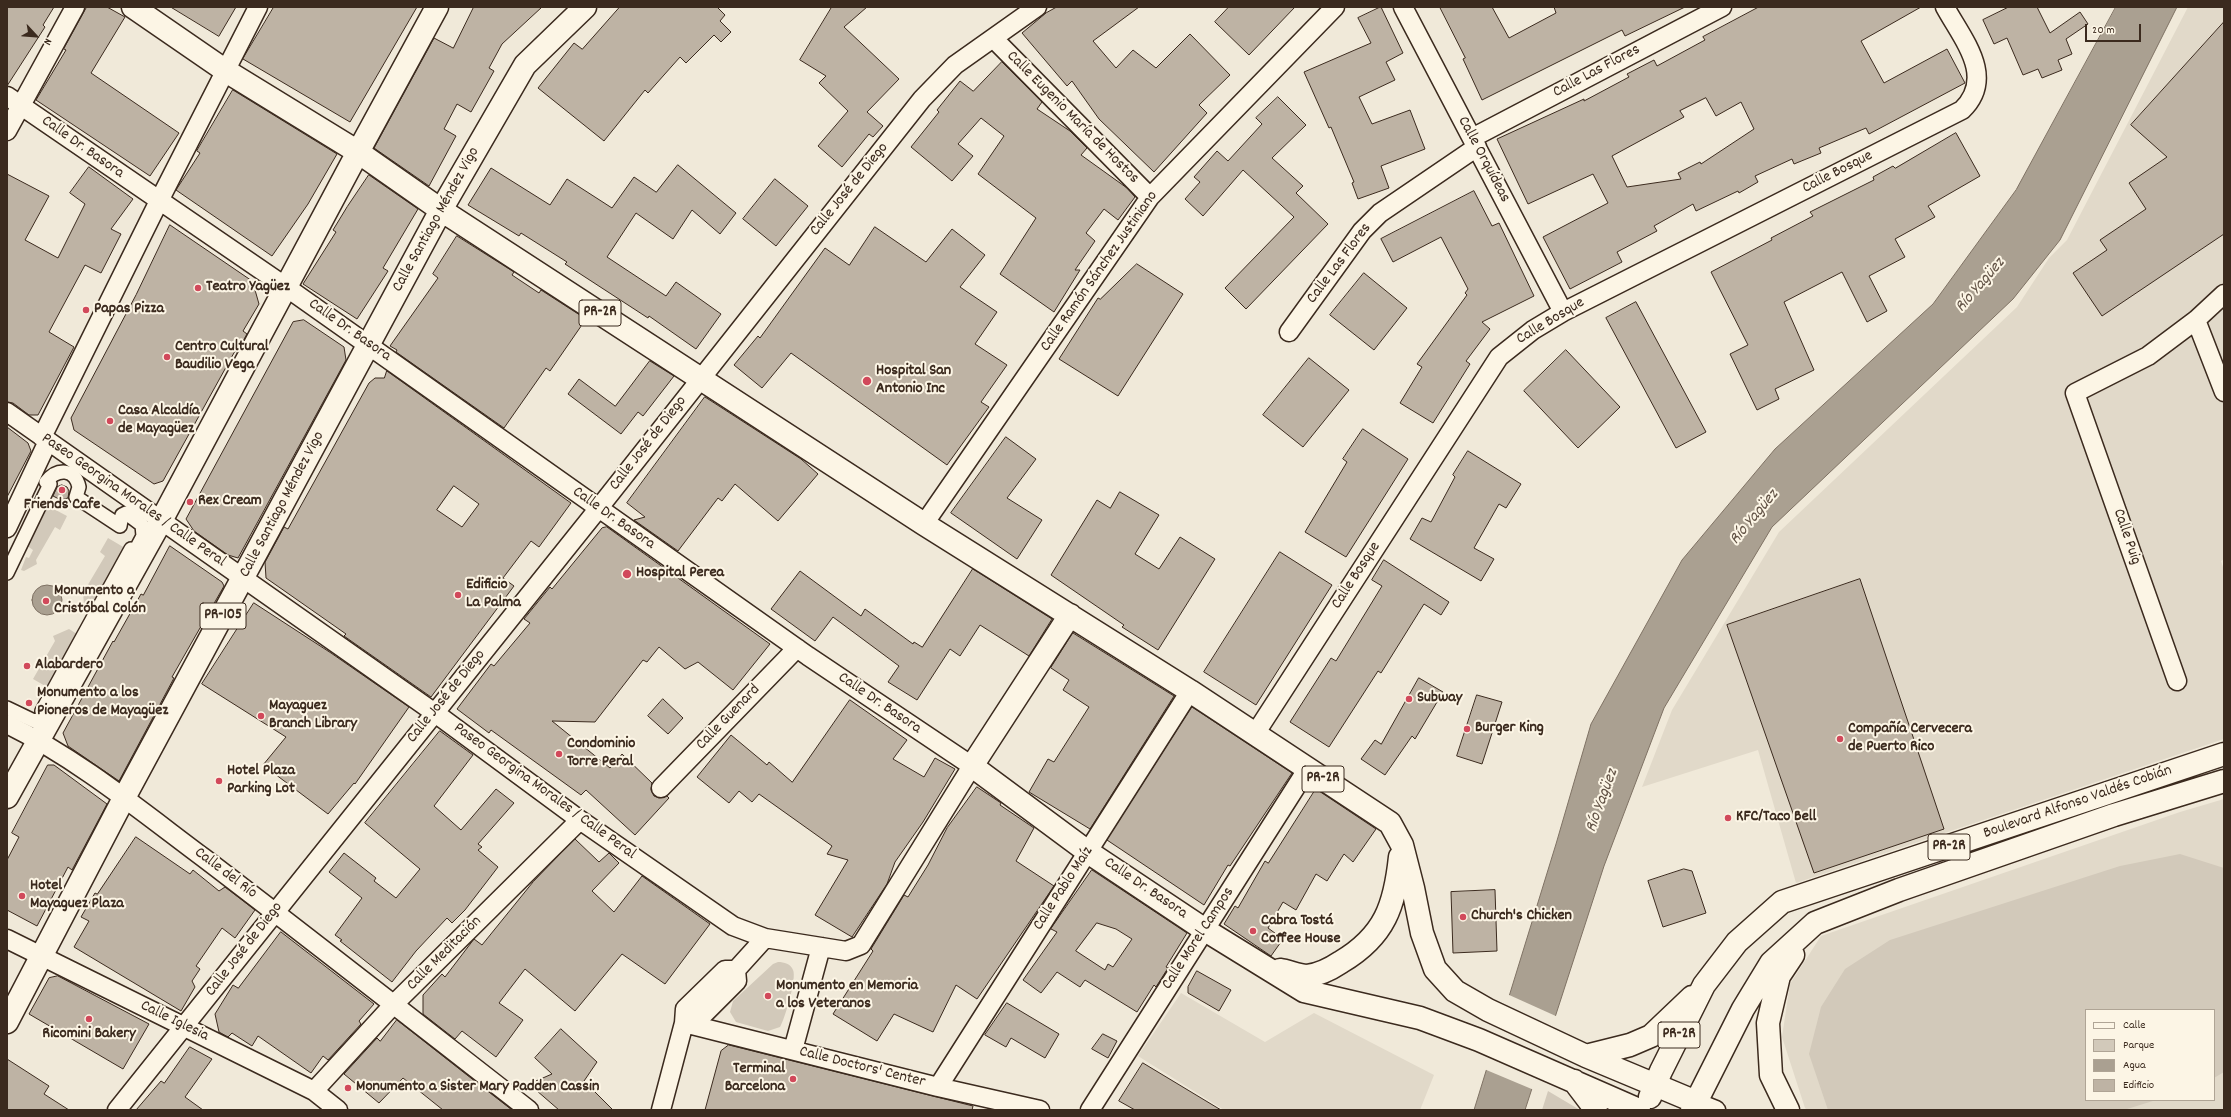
<!DOCTYPE html>
<html>
<head>
<meta charset="utf-8">
<style>
  body { margin:0 }
  #map { position:relative; width:2231px; height:1117px; overflow:hidden; background:#f0e9d9; font-family:Dekko,sans-serif }
  canvas { display:block }
  .frame { position:absolute; inset:0; border:8px solid #3b2a1e; pointer-events:none }
  .legend { position:absolute; left:2085px; top:1009px; width:130px; height:92px; box-sizing:border-box; background:#fcf5e5; border:1px solid #afa495; margin:0; padding:5px 7px; list-style:none; font-size:12px; color:#3b2a1e }
  .legend li { display:flex; align-items:center; gap:8px; height:20px }
  .legend b { width:20px; border:1px solid #afa495 }
  .north { position:absolute; left:16px; top:16px; width:40px; height:40px; -webkit-text-stroke:3px #fcf5e5; paint-order:stroke; rotate:116deg; font-size:11px; font-weight:700; line-height:16px; text-align:center; color:#3b2a1e }
  .north::after { content:''; display:block; margin:auto; width:14px; height:18px; background:#3b2a1e; clip-path:polygon(50% 0,100% 100%,50% 72%,0 100%) }
  .scale { position:absolute; left:2085px; top:24px; width:56px; height:18px; box-sizing:border-box; border:2px solid #3b2a1e; border-top:0; padding-left:5px; font-size:12px; line-height:14px; white-space:nowrap; color:#3b2a1e; -webkit-text-stroke:3px #fcf5e5; paint-order:stroke }
</style>
</head>
<body>
<div id="map">
<canvas width="2231" height="1117"></canvas>
<div class="frame"></div>
<ul class="legend">
<li><b style="height:5px;background:#fcf5e5"></b>Calle</li>
<li><b style="height:11px;background:#d2c9ba"></b>Parque</li>
<li><b style="height:11px;background:#aaa091"></b>Agua</li>
<li><b style="height:11px;background:#beb3a4"></b>Edificio</li>
</ul>
<div class="north">N</div>
<div class="scale">20 m</div>
</div>
<script>
const ctx = document.querySelector('canvas').getContext('2d');
ctx.lineJoin = 'round';
function fill(path, color) { ctx.fillStyle = color; ctx.fill(path, 'evenodd'); }
function stroke(path, color, width, dash) { ctx.strokeStyle = color; ctx.lineWidth = width; ctx.lineCap = dash ? 'butt' : 'round'; ctx.setLineDash(dash || []); ctx.stroke(path); }
function write(font, color, halo, rows, align = 'center') {
  ctx.font = font + ' Dekko,sans-serif'; ctx.lineWidth = 4; ctx.setLineDash([]); ctx.textBaseline = 'middle'; ctx.strokeStyle = halo; ctx.fillStyle = color; for (const [text, x, y, turn = 0] of rows) {
    ctx.save(); ctx.translate(x, y); ctx.rotate((+turn || 0) * Math.PI / 180); ctx.textAlign = isNaN(turn) ? turn : align; if (halo) ctx.strokeText(text, 0, 0); ctx.fillText(text, 0, 0); ctx.restore();
  }
}
fill(new Path2D(`
  M2188,7H2224V559L2221,561L2224,570V739L1796,883L1758,750L1642,787L1672,710L1779,532L2017,307L2049,258L2067,240Z
  M2224,799V1110H1807L1805,1108L1782,1037L1790,984L1821,936L2180,812ZM2086,1010H2214V1100H2086Z
  M1181,993L1265,1042L1314,1013L1434,1075L1420,1110H1224L1138,1056Z`), '#e1d9c9');
fill(new Path2D(`
  M45,507H50L67,516L60,530L55,527L36,560L37,564L24,571L21,570L26,557L29,558L33,550L26,545Z
  M108,538L125,548L91,609L84,604L83,593L105,556L100,552Z
  M69,629L77,634L47,687L33,679L55,641L53,636Z
  M2180,854L2224,868V1072L2214,1078V1010H2086V1100H2156L2124,1110H1828L1809,1054L1821,1007L1845,969L1890,940L2120,866Z
  M778,962C784,962 791,964 793,970C797,978 785,1019 780,1027L768,1031L736,1022L730,1012L733,1001L773,964Z
  M1548,1091L1580,1110H1542Z`), '#d2c9ba');
const water = new Path2D(`
  M2116,7H2177L2060,240L2013,299L1772,527L1664,708L1604,866L1525,1110H1474L1556,844L1591,724L1682,560L1775,449L1933,304L2016,190Z
  M32 600a15 15 0 1 1 30 0a15 15 0 1 1-30 0Z`);
fill(water, '#aaa091');
stroke(water, '#7e7163', 1);
fill(new Path2D(`
  M1507,994L1558,1017L1534,1090L1484,1069Z`), '#f0e9d9');
const building = new Path2D(`
  M7,7H54L43,25L45,27L7,86Z
  M87,7H107L125,17L91,73L179,133L150,176L36,100L66,50L64,49Z
  M171,7H236L219,36Z
  M274,7H417L350,122L243,59Z
  M474,7H542L502,44L489,68L494,71L471,112L457,104L444,129L456,136L429,186L374,148L434,38L453,48Z
  M620,7H717L725,15L720,21L731,32L721,42L714,35L686,63L680,57L648,93L645,90L604,141L538,88L574,43L582,49Z
  M832,7H867L844,27L899,79L867,112L883,126L873,137L869,134L842,167L818,146L848,111L819,83L826,76L800,60Z
  M1057,7H1139L1093,41L1116,68L1133,50L1156,68L1190,34L1230,75L1199,105L1207,113L1154,172L1099,119L1072,81L1067,86L1022,33L1046,13Z
  M1229,7H1295L1249,55L1215,22Z
  M1381,7L1403,53L1386,62L1395,80L1359,97L1372,124L1410,110L1425,149L1381,166L1389,188L1358,199L1352,183L1354,182L1331,127L1329,128L1304,72L1371,43L1358,18Z
  M1440,7H1492L1509,38L1556,13L1554,7H1685L1625,36L1622,30L1482,100L1463,59L1465,58Z
  M1759,7H1921L1861,41L1884,83L1947,49L1965,83L1869,134L1866,128L1819,148L1821,153L1794,164L1792,159L1755,176L1758,182L1739,193L1738,191L1696,211L1693,204L1654,226L1657,231L1617,252L1622,262L1570,289L1543,237L1608,203L1593,174L1528,204L1497,139L1584,99V101L1629,77L1627,74L1654,60L1657,66L1705,40L1703,37ZM1706,98L1716,116L1741,102L1754,129L1701,164L1700,162L1678,173L1681,179L1627,187L1612,156L1684,117L1680,111Z
  M2009,7H2037L2050,33L2080,12L2088,24L2066,39L2072,54L2058,60L2062,70L2042,78L2038,69L2023,75L2007,38L1994,44L1983,20Z
  M2224,22V234L2102,316L2073,273L2107,250L2100,240L2146,209L2129,183L2167,157L2131,125Z
  M1002,62L1042,102L1037,109L1070,131L1087,148L1081,155L1127,188L1135,197L1118,220L1104,209L1086,233L1095,241L1075,270H1080L1054,312L1000,274L1036,218L978,174L1004,136L981,118L958,144L973,156L952,181L911,147L939,112L937,110L960,81L973,91Z
  M233,90L337,154L308,204L272,256L176,190L200,153L197,151Z
  M1278,97L1306,125L1272,158L1303,186L1296,193L1328,224L1246,309L1225,288L1294,217L1243,170L1203,216L1185,199L1200,182L1194,177L1217,151L1228,161L1262,124L1256,118Z
  M1956,133L1980,176L1928,206L1935,217L1895,239L1905,257L1869,276L1887,311L1867,322L1842,272L1784,302L1814,370L1775,389L1779,399L1757,410L1730,354L1748,345L1711,272L1772,240L1771,238L1813,216L1810,212L1874,180L1873,177L1893,166L1895,168Z
  M678,165L736,213L720,234L692,210L673,239L636,213L607,257L666,296L676,282L721,314L696,349L649,316L648,318L565,264L567,262L521,233L519,236L468,205L491,168L550,205L567,179L612,208L634,177L656,192Z
  M89,167L133,199L111,229L121,234L101,273L85,265L49,332L74,347L38,415H29L13,403L7,402V174L49,196L25,240L58,258L85,204L70,193Z
  M369,175L418,209L383,268L388,271L357,319L303,284L336,232L333,230L347,207Z
  M775,179L808,206L776,246L743,219Z
  M1474,191L1492,226L1499,223L1534,296L1482,322L1490,329L1466,361L1470,364L1433,423L1400,403L1422,367L1417,364L1467,295L1465,293L1468,289L1441,237L1393,262L1381,239Z
  M170,225L258,285L255,290L259,304L243,331L247,334L237,352L235,351L163,481L154,484L74,430L71,418L136,295Z
  M875,227L926,262L952,229L985,255L960,287L997,312L975,344L1007,365L981,402L989,407L947,465L791,353L762,388L734,365L758,336L760,338L825,248L849,265Z
  M457,236L514,272L512,275L539,293L541,290L586,319L550,371L546,368L504,428L396,352L397,350L390,346L438,278L433,274Z
  M1137,264L1183,294L1118,396L1059,359L1098,298L1100,299Z
  M1364,273L1407,308L1374,350L1330,315Z
  M1636,302L1706,432L1676,448L1606,318Z
  M304,320L344,347L346,360L238,558L228,555L194,531L186,519L293,322Z
  M1566,350L1620,407L1578,448L1524,391Z
  M1309,358L1349,390L1303,447L1263,415Z
  M650,361L674,376L643,416L638,412L621,434L568,394L579,379L615,406Z
  M387,371L571,503L539,547L531,541L503,578L514,586L431,697L344,636L346,634L266,578L265,562L284,527L288,529L369,383L375,378H384ZM454,486L479,504L462,527L437,510Z
  M705,397L801,459L818,474L778,521L735,484L722,501L718,498L678,551L634,520L645,517L627,503Z
  M7,427L28,443L31,451L7,497Z
  M1363,429L1408,459L1346,557L1305,532L1347,462L1343,459Z
  M1006,437L1036,459L1007,498L1042,520L1017,559L951,513Z
  M1468,451L1521,484L1506,508L1499,504L1474,548L1494,559L1481,581L1410,539L1422,518L1431,522L1455,477L1453,475Z
  M62,485L67,487L69,491L68,498L61,500L53,496L57,487Z
  M1120,492L1159,515L1135,554L1159,569L1180,537L1215,559L1158,650L1122,627L1124,625L1051,575L1097,500L1110,508Z
  M607,527L770,644L733,690L698,662L685,669L659,647L647,662L643,660L595,722L552,721L610,768L622,754L652,783L651,790L654,796L659,798L667,796L669,798L635,835L586,790L581,795L491,730L489,733L457,709L491,664L494,666L530,623L524,619L550,587L552,589L602,528Z
  M170,546L222,582L224,586L172,677L174,678L119,781L68,746L63,733L113,641L114,642L141,594L143,595Z
  M1280,552L1332,585L1256,705L1204,672Z
  M1384,560L1449,602L1441,615L1424,604L1381,673L1378,671L1329,747L1290,722L1331,658L1336,661L1382,586L1372,580Z
  M973,569L1052,619L1029,656L980,625L960,656L950,649L917,700L888,682L899,666L833,617L815,641L771,609L800,571L861,616L865,609L913,644L914,642L922,647Z
  M1860,579L1944,829L1814,873L1727,625Z
  M254,603L331,653L409,707L355,784L354,783L328,814L263,765L286,737L202,684Z
  M1073,633L1174,696L1090,829L1029,792L1048,759L1054,762L1089,707L1063,690L1069,680L1051,668Z
  M1419,678L1443,692L1415,739L1412,736L1385,775L1361,759L1375,740L1381,744Z
  M1477,695L1502,702L1482,764L1457,756Z
  M663,699L683,718L668,734L648,716Z
  M850,700L907,740L893,759L924,777L935,758L955,769L923,822L895,862L887,884L852,937L815,915L848,860L827,854L832,846L759,794L752,802L739,791L729,803L697,777L731,735L767,765L769,762L792,782Z
  M1192,707L1292,773L1230,866L1228,865L1204,905L1107,840Z
  M440,731L473,755L434,806L461,830L496,789L514,803L478,844L482,847L478,850L498,867L465,910L452,923L447,918L416,951L392,982L340,941L342,940L335,935L362,898L329,872L344,853L376,878L374,881L396,898L420,869L365,823Z
  M48,765H54L107,804L72,870L68,867L37,926L7,910V860L19,837L12,833Z
  M977,787L1001,803L1000,805L1034,828L1016,861L1054,886L977,999L956,985L933,1032L894,1014L877,1041L833,1014L873,951L871,949L904,895L908,897L928,865L947,828Z
  M1316,789L1376,829L1353,862L1344,854L1327,881L1316,874L1296,910L1283,902L1268,928L1283,939L1271,956L1224,924L1235,906L1238,908L1265,861L1268,863Z
  M136,837L190,874L193,870L219,891L225,887L255,910L235,938L222,928L196,966L200,969L192,981L195,987L181,1011L74,947L89,921L81,917L95,893L97,894Z
  M575,839L599,862L609,853L619,863L592,891L614,912L642,876L710,924L665,984L622,954L575,1011L525,969L499,1003L523,1020L496,1057L462,1031L455,1039L423,1014V995L442,974L445,977L474,939L482,945L533,882Z
  M1684,869L1692,871L1706,913L1663,927L1648,881Z
  M1092,870L1187,933L1166,967L1168,968L1156,987L1154,985L1137,1012L1085,980L1080,987L1057,972L1041,993L1023,980L1057,932L1051,929ZM1097,923L1116,929L1132,939L1113,967L1108,964L1105,970L1076,951Z
  M1495,890L1497,951L1453,953L1451,892Z
  M281,932L374,1004L359,1021L361,1024L328,1060L323,1056L311,1073L258,1036L252,1046L232,1033L228,1037L219,1032L215,1014L233,985L238,988Z
  M1197,971L1231,990L1219,1011L1188,993V987Z
  M58,976L149,1024L123,1069L29,1014L49,978Z
  M1007,1003L1059,1034L1045,1058L1011,1038L1006,1047L985,1035Z
  M397,1020L467,1075L512,1110H443L403,1078L379,1103L344,1074L377,1038L380,1041Z
  M561,1029L597,1062L584,1081L613,1110H559L529,1084L552,1074L535,1058Z
  M1103,1034L1117,1041L1108,1058L1092,1049Z
  M729,1045L973,1106L972,1110H705L721,1051Z
  M190,1047L212,1059L185,1097L203,1110H136L161,1081L164,1083Z
  M7,1059L49,1086L44,1094L69,1110H7Z
  M1143,1063L1221,1110H1135L1119,1101Z`);
fill(building, '#beb3a4');
stroke(building, '#3b2a1e', 1);
const pedestrian = new Path2D(`
  M7,573L50,484L46,482C57,468 75,468 79,487L76,497L120,526L122,515L126,513L142,525L143,536L135,551L131,549L42,711L45,712L41,719L34,721L7,708`);
const minor = new Path2D(`
  M1403,7L1563,312
  M994,39L1150,197
  M7,96L286,287L808,656L972,766L861,945L846,951L765,938L733,926L580,820L435,713L7,412
  M7,131L75,7
  M1472,138L1722,7
  M2196,320L2224,392
  M1289,332L1362,231L1380,213L1477,147
  M42,437L159,201L258,7
  M924,524L1150,197L1335,7
  M7,528L48,441
  M2177,681L2075,393L2148,356L2196,320L2224,294
  M7,724C78,759 141,811 204,858C313,941 421,1026 529,1110
  M1255,734L1499,357L1533,330L1563,312L1962,110C1996,77 1963,40 1945,7
  M661,788L797,648
  M7,939L314,1091L338,1110
  M684,1023L938,1087L1040,1110
  M693,1025L737,981L736,970L765,938
  M793,1050L821,947
  M938,1087L1190,691
  M314,1091L393,1005L580,820
  M1696,1102L1716,1110
  M117,1110L598,509L922,99L955,65L1037,7
  M661,1110L684,1023L685,1009L725,970H736
  M1090,1110L1308,768`);
const tertiary = new Path2D(`
  M358,152L437,7
  M441,210L525,65L585,7`);
const primary = new Path2D(`
  M133,7L226,71L358,152L441,210L924,524L1190,691L1390,823L1402,845L1413,888L1422,933L1435,969L1455,991L1488,1010L1586,1056L1696,1102
  M1070,615L972,766L1088,852L1205,930L1304,991L1420,1018L1479,1040L1639,1110
  M7,797L161,521L358,152
  M1280,970C1288,971 1299,976 1307,976C1318,975 1332,968 1341,962C1385,936 1395,905 1400,857
  M7,1022L124,798L441,210
  M1586,1056L1630,1045L1651,1036L1692,997
  M1574,1081L1596,1110
  M1650,1097L1661,1071L1704,985L1737,942L1782,902L2224,754
  M1692,1110L1743,1009L1771,963L1815,923L1899,890L2114,815L2224,781
  M1788,1110L1771,1075L1768,1023L1779,976L1793,955`);
stroke(pedestrian, '#3b2a1e', 16);
stroke(minor, '#3b2a1e', 21);
stroke(tertiary, '#3b2a1e', 25);
stroke(primary, '#3b2a1e', 25);
stroke(pedestrian, '#fcf5e5', 13);
stroke(minor, '#fcf5e5', 18);
stroke(tertiary, '#fcf5e5', 22);
stroke(primary, '#fcf5e5', 22);
for (const [x, y, r, color] of [
  [198,288,4,"#d1495b"],
  [86,310,4,"#d1495b"],
  [167,357,4,"#d1495b"],
  [867,381,5,"#d1495b"],
  [110,421,4,"#d1495b"],
  [62,490,4,"#d1495b"],
  [190,502,4,"#d1495b"],
  [627,574,5,"#d1495b"],
  [458,595,4,"#d1495b"],
  [46,601,4,"#d1495b"],
  [27,666,4,"#d1495b"],
  [1409,699,4,"#d1495b"],
  [29,703,4,"#d1495b"],
  [261,716,4,"#d1495b"],
  [1467,729,4,"#d1495b"],
  [1840,739,4,"#d1495b"],
  [559,754,4,"#d1495b"],
  [219,781,4,"#d1495b"],
  [1728,818,4,"#d1495b"],
  [22,896,4,"#d1495b"],
  [1463,917,4,"#d1495b"],
  [1253,931,4,"#d1495b"],
  [768,996,4,"#d1495b"],
  [89,1019,4,"#d1495b"],
  [793,1079,4,"#d1495b"],
  [348,1088,4,"#d1495b"]
]) { const dot = new Path2D(); dot.arc(x, y, r, 0, 2 * Math.PI); ctx.fillStyle = color; ctx.fill(dot); stroke(dot, '#fcf5e5', 1.5); }
for (const [x, y, w] of [
  [600,313,42],
  [223,616,46],
  [1323,779,42],
  [1949,847,42],
  [1679,1035,42]
]) { const box = new Path2D(); box.roundRect(x - w / 2, y - 13, w, 26, 3); ctx.fillStyle = '#fcf5e5'; ctx.fill(box); stroke(box, '#3b2a1e', 1); }
write('bold 15px', '#3b2a1e', null, [
  ["PR-2R",600,313],
  ["PR-105",223,616],
  ["PR-2R",1323,779],
  ["PR-2R",1949,847],
  ["PR-2R",1679,1035]
]);
write('16px', '#3b2a1e', '#fcf5e5', [
  ["Calle Las Flores",1597,72,-28],
  ["Calle Eugenio María de Hostos",1072,118,45],
  ["Calle Dr. Basora",82,148,35],
  ["Calle Orquídeas",1483,160,62],
  ["Calle Bosque",1838,173,-27],
  ["Calle José de Diego",850,190,-51],
  ["Calle Santiago Méndez Vigo",437,220,-61],
  ["Calle Las Flores",1340,264,-53],
  ["Calle Ramón Sánchez Justiniano",1100,272,-55],
  ["Calle Bosque",1551,322,-31],
  ["Calle Dr. Basora",349,331,35],
  ["Calle José de Diego",649,444,-52],
  ["Paseo Georgina Morales / Calle Peral",133,501,35],
  ["Calle Santiago Méndez Vigo",283,505,-62],
  ["Calle Dr. Basora",613,519,35],
  ["Calle Puig",2126,537,71],
  ["Calle Bosque",1357,576,-57],
  ["Calle José de Diego",447,697,-51],
  ["Calle Dr. Basora",879,704,34],
  ["Calle Guenard",729,718,-46],
  ["Paseo Georgina Morales / Calle Peral",544,792,36],
  ["Boulevard Alfonso Valdés Cobián",2078,803,-19],
  ["Calle del Río",225,874,37],
  ["Calle Pablo Maíz",1064,889,-57],
  ["Calle Dr. Basora",1145,889,34],
  ["Calle Morel Campos",1199,939,-57],
  ["Calle José de Diego",245,950,-52],
  ["Calle Meditación",445,954,-45],
  ["Calle Iglesia",174,1022,26],
  ["Calle Doctors' Center",862,1068,14]
]);
write('bold 16px', '#3b2a1e', '#fcf5e5', [
  ["Teatro Yagüez",206,288],
  ["Papas Pizza",94,310],
  ["Centro Cultural",175,348],
  ["Baudilio Vega",175,366],
  ["Hospital San",876,372],
  ["Antonio Inc",876,390],
  ["Casa Alcaldía",118,412],
  ["de Mayagüez",118,430],
  ["Rex Cream",198,502],
  ["Friends Cafe",62,506,"center"],
  ["Hospital Perea",636,574],
  ["Edificio",466,586],
  ["La Palma",466,604],
  ["Monumento a",54,592],
  ["Cristóbal Colón",54,610],
  ["Alabardero",35,666],
  ["Monumento a los",37,694],
  ["Pioneros de Mayagüez",37,712],
  ["Subway",1417,699],
  ["Mayaguez",269,707],
  ["Branch Library",269,725],
  ["Burger King",1475,729],
  ["Compañía Cervecera",1848,730],
  ["de Puerto Rico",1848,748],
  ["Condominio",567,745],
  ["Torre Peral",567,763],
  ["Hotel Plaza",227,772],
  ["Parking Lot",227,790],
  ["KFC/Taco Bell",1736,818],
  ["Hotel",30,887],
  ["Mayaguez Plaza",30,905],
  ["Church's Chicken",1471,917],
  ["Cabra Tostá",1261,922],
  ["Coffee House",1261,940],
  ["Monumento en Memoria",776,987],
  ["a los Veteranos",776,1005],
  ["Ricomini Bakery",89,1035,"center"],
  ["Terminal",785,1070,"right"],
  ["Barcelona",785,1088,"right"],
  ["Monumento a Sister Mary Padden Cassin",356,1088]
], 'left');
write('italic 17px', '#625346', '#fcf5e5', [
  ["Río Yagüez",1981,286,-49],
  ["Río Yagüez",1755,518,-50],
  ["Río Yagüez",1603,801,-70]
]);
</script>
</body>
</html>
